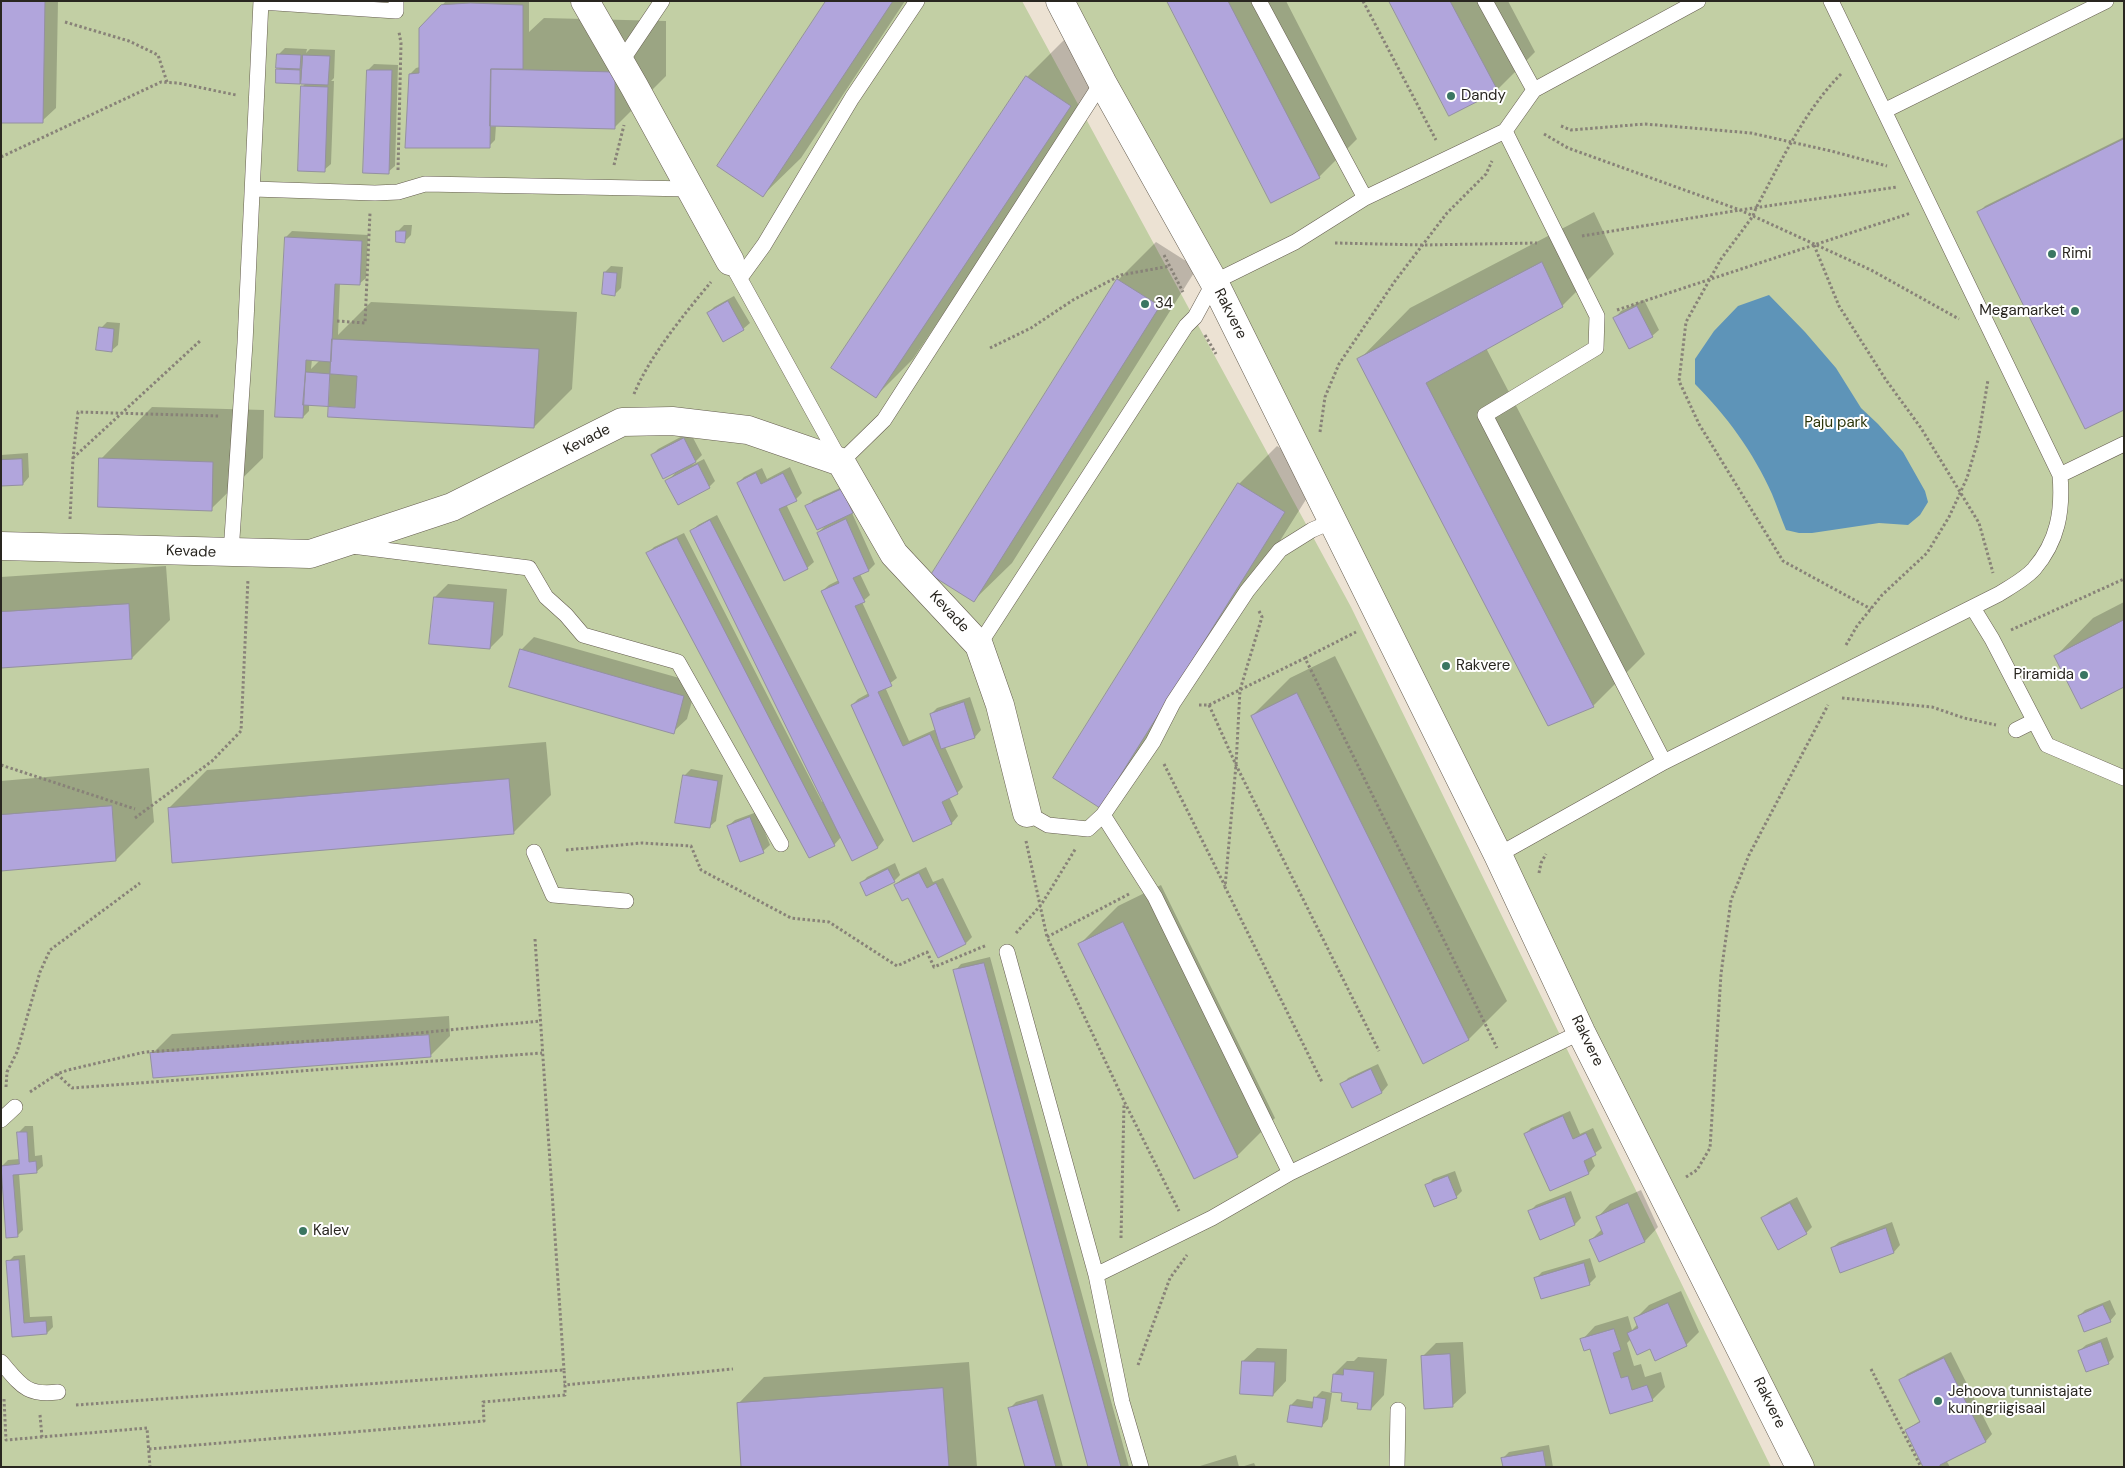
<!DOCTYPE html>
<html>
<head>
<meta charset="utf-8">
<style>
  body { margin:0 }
  #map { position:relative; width:2125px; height:1468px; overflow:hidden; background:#ece2d3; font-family:"DM Sans",sans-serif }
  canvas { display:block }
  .frame { position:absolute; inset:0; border:2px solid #292620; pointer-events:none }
</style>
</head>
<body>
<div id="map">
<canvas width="2125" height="1468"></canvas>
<div class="frame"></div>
</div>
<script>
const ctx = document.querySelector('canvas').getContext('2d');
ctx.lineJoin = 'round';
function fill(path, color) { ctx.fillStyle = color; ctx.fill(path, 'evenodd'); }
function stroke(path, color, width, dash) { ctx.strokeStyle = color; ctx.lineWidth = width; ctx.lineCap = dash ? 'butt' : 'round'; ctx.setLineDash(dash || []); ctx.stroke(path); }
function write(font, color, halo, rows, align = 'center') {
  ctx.font = font + ' "DM Sans",sans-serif'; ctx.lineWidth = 4; ctx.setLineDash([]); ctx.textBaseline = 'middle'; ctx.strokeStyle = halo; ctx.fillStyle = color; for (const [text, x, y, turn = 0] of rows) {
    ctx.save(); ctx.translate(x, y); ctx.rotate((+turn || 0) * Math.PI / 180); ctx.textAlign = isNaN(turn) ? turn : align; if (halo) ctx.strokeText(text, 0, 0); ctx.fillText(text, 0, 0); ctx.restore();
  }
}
fill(new Path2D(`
  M1,1H1022L1351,607L1771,1467H1Z
  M1070,1H2124V1467H1799Z`), '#c2cfa4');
fill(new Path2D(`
  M1769,295L1805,332L1836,368L1861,408L1878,424L1903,452L1925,491L1928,502L1920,515L1908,525L1879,523L1812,533H1799L1786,530C1781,518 1777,506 1772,494C1754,453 1726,415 1695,384V359L1714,331L1738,306Z`), '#5e94b8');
fill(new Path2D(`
  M1,1H58L56,108L42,121Z
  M446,1H529V32L544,18L666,21V76L614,128L496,125L495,140L489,146L410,74L416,68L420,67V29Z
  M828,1H905L801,158L763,195Z
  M1168,1H1286L1357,139L1319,177Z
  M1390,1H1508L1535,52L1497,90L1450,114Z
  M1065,39L1108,68L913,359L875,397L1027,77Z
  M285,48L307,49L306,53L310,49L335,50L334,78L331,81H334L331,164L324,170L303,86L306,83L303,79L299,83L278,70L281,67L279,54Z
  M374,64L398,65L395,166L388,172L368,70Z
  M2124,137V409L1979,212L1985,206Z
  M1594,212L1614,254L1562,306L1486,348L1645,654L1593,706L1549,725L1359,360L1410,308Z
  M404,225H412L411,235L405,241L398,231Z
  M292,231L368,235L366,278L359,284L340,283L338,335L371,302L577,312L572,389L534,427L309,404V411L303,417L286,237ZM312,359L320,360L311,369Z
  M1156,242L1197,268L1012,563L974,600L1118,280Z
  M611,266L623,267L621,288L615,294L605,272Z
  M734,296L750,323L743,329L708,313L714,307Z
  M1644,300L1659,330L1652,336L1615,318L1621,311Z
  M107,322L120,323L118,345L111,351L101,328Z
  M152,407L264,410L263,458L211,509L101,459Z
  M690,432L702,455L692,465L704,459L715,481L709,487L667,482L676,472L652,455L658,449Z
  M1277,446L1322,474L1137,768L1099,806L1055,778L1239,484Z
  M28,453L29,477L23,484L1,485V455Z
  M790,467L802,493L796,499L786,504L814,562L807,568L738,483L744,477L762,468L767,479Z
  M840,488L851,512H853L852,513L875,564L869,570L860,574L870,595L862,602L897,678L885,687L909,741L936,729L931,714L937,708L970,697L981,730L975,737L945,747L963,787L957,793L949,797L958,816L952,823L914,840L852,705L858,699L869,693L822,591L829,585L839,580L818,533L826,525L807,507L813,500Z
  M717,515L884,840L878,847L853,860L841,837L834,845L648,553L654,547L684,533L822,802L824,801L692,531L698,525Z
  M166,566L170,620L132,658L1,666V577Z
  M448,584L507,589L503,635L490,648L435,597Z
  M2124,602V685L2056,656L2093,618Z
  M534,637L697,683L687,719L673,732L521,650Z
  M1335,656L1507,1001L1469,1039L1423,1062L1252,716L1290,678Z
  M546,742L551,795L513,833L169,808L207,770Z
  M149,768L154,822L116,860L1,869V781Z
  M691,769L723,775L716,821L709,827L684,776Z
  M757,812L770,845L763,851L728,826L735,820Z
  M895,863L900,875L894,881L861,884L867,877Z
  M926,867L933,882L943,878L972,937L966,943L895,885L902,879Z
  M1161,885L1275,1118L1237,1156L1080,944L1118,906Z
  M990,957L1129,1467H1090L955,971L961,964Z
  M449,1016L450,1036L430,1056L152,1054L172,1034Z
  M1378,1064L1388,1085L1382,1092L1352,1106L1342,1085L1348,1078Z
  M1570,1111L1580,1134L1593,1128L1602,1148L1591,1156L1595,1166L1589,1173L1551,1190L1525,1134L1531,1128Z
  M25,1126H33L35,1156L42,1155L43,1166L36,1172L19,1173L23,1230L17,1236L2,1166L8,1160L20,1159L18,1133Z
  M1455,1171L1462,1191L1456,1197L1427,1185L1433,1179Z
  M1641,1190L1658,1227L1645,1241L1600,1260L1591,1240L1602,1229L1597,1218L1610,1204Z
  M1571,1191L1581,1218L1575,1224L1530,1211L1536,1205Z
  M1797,1197L1812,1227L1806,1233L1763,1218L1769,1212Z
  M1892,1222L1900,1245L1894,1252L1841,1271L1832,1248L1839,1242Z
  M25,1255L30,1317L52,1316L53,1327L47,1333L13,1336L8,1262L14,1256Z
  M1590,1258L1596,1277L1589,1284L1536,1278L1542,1272Z
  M1681,1291L1699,1332L1686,1345L1650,1348L1631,1339L1627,1343L1634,1366L1641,1364L1645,1377L1661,1372L1665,1387L1652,1400L1611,1412L1591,1347L1582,1340L1595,1326L1628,1316L1632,1330L1638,1324L1636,1318L1649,1305Z
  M2110,1300L2116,1314L2110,1321L2079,1316L2085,1310Z
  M2107,1337L2114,1357L2108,1363L2079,1351L2086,1345Z
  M1463,1342L1466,1393L1452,1406L1422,1357L1436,1343Z
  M1257,1348L1287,1349L1286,1381L1273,1395L1243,1361Z
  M1951,1352L1992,1434L1986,1441L1946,1460L1950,1467H1925L1906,1430L1921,1420L1901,1381L1907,1374Z
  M1358,1357L1387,1359L1384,1395L1371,1409L1344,1391L1334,1374L1347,1361H1354Z
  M969,1362L977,1467H742L738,1404L764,1377Z
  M1322,1391L1332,1393L1328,1419L1322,1426L1291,1405L1297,1399L1315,1402V1398Z
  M1043,1394L1063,1467H1026L1010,1408L1016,1402Z
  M1549,1445L1553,1467H1504L1503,1458L1509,1452Z
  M1236,1455L1239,1467H1199L1200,1466Z
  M1254,1463L1256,1467H1241Z`), '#0003');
const building = new Path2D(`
  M1,1H45L43,123H1Z
  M826,1H893L763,197L717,166Z
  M1167,1H1228L1320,178L1271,203Z
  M1389,1H1450L1498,91L1449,116Z
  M471,3L523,5V69H491L490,148H405L409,74L419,73V28L441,5Z
  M277,54L301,55L300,69L276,68Z
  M303,55L330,56L328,85L301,84Z
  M276,69L300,70V84L276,83Z
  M491,69L615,72V129L490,126Z
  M367,70H392L389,174L363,173Z
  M1026,76L1071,106L876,398L831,368Z
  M301,86L328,87L325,172L298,171Z
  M2124,139V410L2085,429L1977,212Z
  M396,231H406L405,243L396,242Z
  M285,237L362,241L360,285L335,284L331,362L306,360L303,418L275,417Z
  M1542,262L1563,307L1426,383L1594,707L1548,726L1357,359Z
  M604,272L617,273L615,296L602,294Z
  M1117,279L1160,306L974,602L931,575Z
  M728,301L744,330L723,342L707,313Z
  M1637,306L1653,337L1629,349L1613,318Z
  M99,327L114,329L112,352L96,350Z
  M332,339L539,349L534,428L328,417Z
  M306,372L357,376L355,408L303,405Z
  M684,438L696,462L663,479L651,455Z
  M99,458L213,462L212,511L98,507Z
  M22,459L23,485L1,486V460Z
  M698,464L710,488L678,505L665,481Z
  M756,473L761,484L783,473L797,501L779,509L808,569L784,581L737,483Z
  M1238,483L1285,512L1100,808L1053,778Z
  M842,489L853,513L817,530L805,506Z
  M846,519L869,571L853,578L865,602L855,606L892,686L878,692L903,746L930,734L958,794L942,802L952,824L913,842L851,705L869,696L821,591L839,583L817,533Z
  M710,520L878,848L852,861L690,531Z
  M677,538L835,846L809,858L646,553Z
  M434,597L494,602L490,649L429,644Z
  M129,604L132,659L1,668V612Z
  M2124,620V687L2081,709L2054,656Z
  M520,649L684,696L674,734L509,687Z
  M1297,693L1469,1040L1423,1064L1251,716Z
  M964,702L975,738L941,749L930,714Z
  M683,775L718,781L710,828L675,823Z
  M509,779L514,834L172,863L168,808Z
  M112,806L116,861L1,871V815Z
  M750,817L764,853L740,862L727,826Z
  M888,869L895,882L866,896L860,883Z
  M919,873L927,888L936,883L966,944L938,958L908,898L902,901L894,885Z
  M1123,922L1238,1157L1194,1179L1078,944Z
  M984,963L1121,1467H1088L953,970Z
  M429,1035L431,1057L153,1078L150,1053Z
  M1371,1069L1382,1093L1352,1108L1340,1084Z
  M1563,1116L1573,1139L1586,1133L1596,1155L1584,1161L1589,1174L1550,1191L1524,1134Z
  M17,1132H27L29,1162L36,1161L37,1173L13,1175L18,1237L6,1238L1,1166L19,1164Z
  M1448,1176L1457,1198L1434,1207L1425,1185Z
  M1565,1197L1575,1225L1540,1240L1528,1211Z
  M1628,1203L1645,1242L1599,1262L1589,1240L1603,1234L1596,1217Z
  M1790,1203L1807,1234L1778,1250L1761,1218Z
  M1886,1228L1894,1253L1840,1273L1831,1248Z
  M19,1260L24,1323L46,1321L47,1334L12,1337L6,1261Z
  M1584,1263L1590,1285L1541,1299L1534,1278Z
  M1668,1303L1687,1346L1655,1361L1650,1349L1637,1355L1627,1333L1638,1328L1634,1318Z
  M2103,1305L2111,1322L2084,1332L2078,1316Z
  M1614,1329L1621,1350L1613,1353L1621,1378L1628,1376L1632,1390L1647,1385L1653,1401L1610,1414L1590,1349L1584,1351L1580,1339Z
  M2101,1342L2109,1364L2086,1372L2078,1351Z
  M1450,1354L1453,1407L1424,1409L1421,1356Z
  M1944,1358L1986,1442L1940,1465V1467H1923L1905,1430L1920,1422L1899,1380Z
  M1242,1361L1275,1362L1273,1396L1240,1394Z
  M1344,1369L1374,1372L1371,1410L1357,1409L1358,1403L1341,1401L1342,1393L1331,1392L1333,1374L1343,1375Z
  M943,1388L949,1467H741L737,1403Z
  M1314,1397L1326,1399L1322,1427L1287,1422L1290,1405L1312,1408Z
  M1037,1400L1056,1467H1025L1008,1408Z
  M1543,1451L1546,1467H1503L1501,1458Z`);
fill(building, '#b1a5dc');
stroke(building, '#9491a0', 1);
const service = new Path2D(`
  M1259,1L1365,198
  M1485,1L1534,90
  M261,2L396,11V1
  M627,53L662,1
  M1884,111L2106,1
  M1505,131L1597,316L1596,348L1485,415L1664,762
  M253,189L375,193L398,192L425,184L691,189
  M730,261L841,462L884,420L1102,82
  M740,278L764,245L852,98L917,1
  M2060,475L2124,444
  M352,546L529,568L546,597L566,615L583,635L678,662L781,844
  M231,553L245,343L261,1
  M1973,608L1992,639L2047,745L2124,778
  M979,645L1186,326L1195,317L1214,282L1295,242L1365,198L1505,131L1534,90L1698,1
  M2016,730L2034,721
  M1027,813L1048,825L1088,829L1103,815L1153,742L1173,703L1247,591L1280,550L1312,530L1333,521
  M1103,815L1155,897L1290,1173
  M534,852L553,895L626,901
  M1498,855L1664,762L1999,594C2010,587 2025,579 2034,569C2058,541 2063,511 2060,475L1831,1
  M1007,952L1096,1275L1122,1402L1141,1467
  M1,1120L15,1107
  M1096,1275L1212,1218L1290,1173L1581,1032
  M1,1362C21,1385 26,1396 58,1392
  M1397,1467L1398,1410`);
const minor = new Path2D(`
  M585,1L634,86L730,261
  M1,546L310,554L452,507L622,422L672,421L748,430L841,462L894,554L979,645L1000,705L1027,813`);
const tertiary = new Path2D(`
  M1060,1L1102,82L1214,282L1498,855L1581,1032L1800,1467`);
stroke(service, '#655d50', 16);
stroke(minor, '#655d50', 29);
stroke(tertiary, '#655d50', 29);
stroke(new Path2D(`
  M1363,1L1436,140
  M65,22L129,41L158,55L167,82
  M1841,74C1804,111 1781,162 1756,208L1753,216L1721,259L1686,322L1679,381L1699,424L1783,561L1871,609
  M1561,126L1571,130L1645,124L1751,133L1831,151L1887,166
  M1544,134L1568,148L1740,210L1871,270L1959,319
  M1,157L161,82L178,83L236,95
  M614,165L624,125
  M398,170L401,43L399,32
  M1582,236L1740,210L1897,187
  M1335,243L1423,245L1537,243
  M1814,245L1839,306L1886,380L1921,428L1979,523L1993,573
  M1164,255L1183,292
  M1617,310L1911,213
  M337,321L365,323L370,213
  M1205,335L1216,354
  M990,348L1031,328L1073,300L1121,275L1170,266
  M634,394C649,357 685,313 711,282
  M1320,432L1325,397L1339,364L1395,281L1447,213L1486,174L1492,161
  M73,458L201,340
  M70,519L73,458L78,412L219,416
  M1259,611L1262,617L1240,690L1236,765L1225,887L1322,1082
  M2011,630L2124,579
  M1846,645L1857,626L1882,595L1927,553L1949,517L1967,478L1978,440L1988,380
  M1305,658L1356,632
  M1842,698L1932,707L1964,718L1996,725
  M1199,705H1209L1236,765L1379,1051
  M1209,705L1305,658L1497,1048
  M1164,764L1225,886
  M1,765L135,809
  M135,818L212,761L241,731L248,579
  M1026,841L1047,937
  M566,850L642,843L691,846L701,870L791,918L829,922L897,966L927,952L934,967L987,945
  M1539,873L1541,863L1546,854
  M1129,894L1047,937L1125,1103L1179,1211
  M1016,933L1041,905L1076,848
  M535,939L564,1370
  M57,1074L72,1088L542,1053
  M6,1087L7,1072L17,1052L40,972L50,950L140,883
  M30,1092L57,1074L68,1070L145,1052L387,1036L540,1021
  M1686,1177L1697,1170L1710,1148L1721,974L1731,900L1749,855L1828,705
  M1121,1238L1124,1104
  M1138,1365L1170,1278L1187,1255
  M1871,1369L1921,1467
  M4,1399L6,1440L147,1428L150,1467
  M76,1405L548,1371L564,1370L565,1385
  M40,1415L42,1437
  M149,1449L484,1421L483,1402L565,1395V1385L733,1369`), '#888278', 3, [2.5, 2.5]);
stroke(service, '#fff', 15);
stroke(minor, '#fff', 28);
stroke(tertiary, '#fff', 28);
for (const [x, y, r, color] of [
  [1451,96,5,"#3a7661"],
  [2052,254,5,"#3a7661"],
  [1145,304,5,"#3a7661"],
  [2075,311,5,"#3a7661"],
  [1446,666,5,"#3a7661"],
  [2084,675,5,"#3a7661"],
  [303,1231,5,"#3a7661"],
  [1938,1401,5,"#3a7661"]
]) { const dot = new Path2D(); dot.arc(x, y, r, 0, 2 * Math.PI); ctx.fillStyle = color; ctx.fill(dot); stroke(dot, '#fff', 2); }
write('15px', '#292620', '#fff', [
  ["Dandy",1461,96],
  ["Rimi",2062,254],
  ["34",1155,304],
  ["Megamarket",2065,311,"right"],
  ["Rakvere",1456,666],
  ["Piramida",2074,675,"right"],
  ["Kalev",313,1231],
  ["Jehoova tunnistajate",1948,1392],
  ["kuningriigisaal",1948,1409]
], 'left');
write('15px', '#292620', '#fff', [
  ["Rakvere",1230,314,63],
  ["Kevade",587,440,-27],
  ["Kevade",191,552,2],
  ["Kevade",949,612,47],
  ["Rakvere",1587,1041,64],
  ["Rakvere",1769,1403,64]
]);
write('15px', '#2c360b', '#fff', [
  ["Paju park",1836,423]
]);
</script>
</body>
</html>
